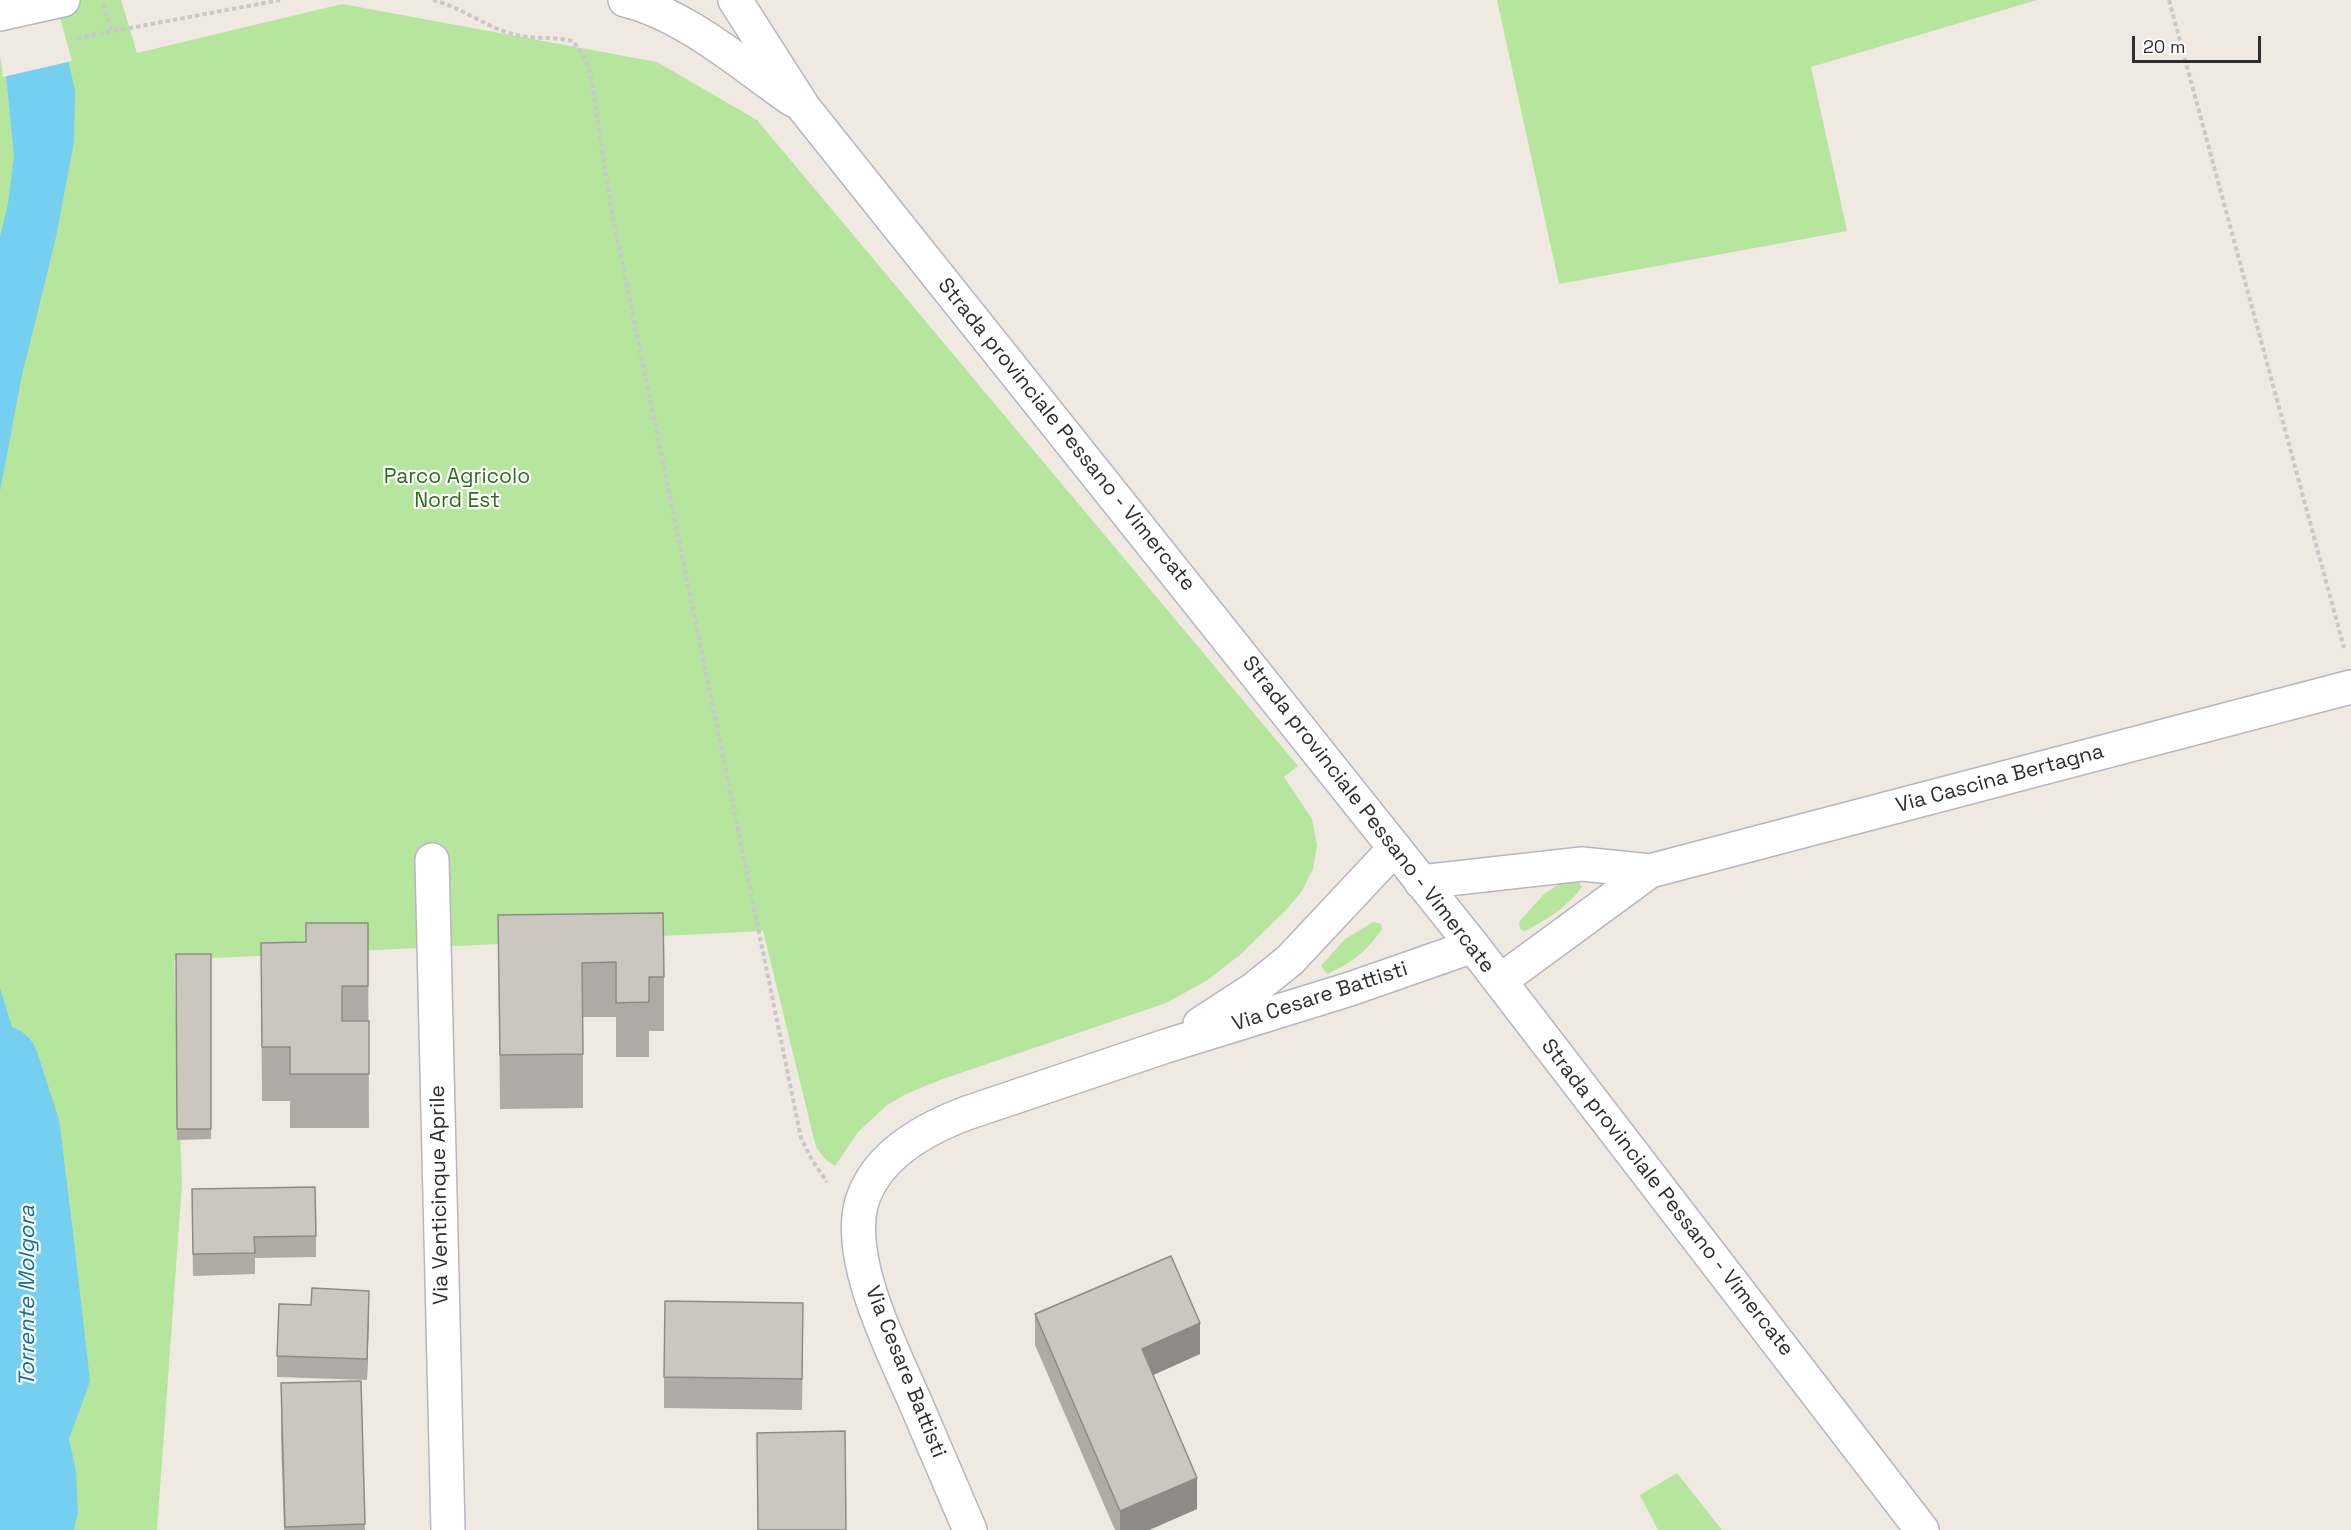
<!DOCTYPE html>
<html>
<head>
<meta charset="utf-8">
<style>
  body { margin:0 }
  #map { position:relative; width:2351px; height:1530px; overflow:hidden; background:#efe9e1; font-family:"Space Grotesk",sans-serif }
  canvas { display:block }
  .scale { position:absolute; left:2132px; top:36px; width:129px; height:27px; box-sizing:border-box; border:3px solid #2e2e2e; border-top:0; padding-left:8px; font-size:18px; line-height:21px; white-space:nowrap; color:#2e2e2e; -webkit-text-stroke:4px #fff; paint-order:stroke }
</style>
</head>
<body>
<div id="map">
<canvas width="2351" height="1530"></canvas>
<div class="scale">20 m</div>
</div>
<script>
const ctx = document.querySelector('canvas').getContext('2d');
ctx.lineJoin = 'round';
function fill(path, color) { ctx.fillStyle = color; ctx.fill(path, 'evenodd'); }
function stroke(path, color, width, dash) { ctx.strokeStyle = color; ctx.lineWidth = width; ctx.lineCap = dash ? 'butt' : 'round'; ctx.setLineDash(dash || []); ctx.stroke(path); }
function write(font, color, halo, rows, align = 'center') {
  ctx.font = font + ' "Space Grotesk",sans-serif'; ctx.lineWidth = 4.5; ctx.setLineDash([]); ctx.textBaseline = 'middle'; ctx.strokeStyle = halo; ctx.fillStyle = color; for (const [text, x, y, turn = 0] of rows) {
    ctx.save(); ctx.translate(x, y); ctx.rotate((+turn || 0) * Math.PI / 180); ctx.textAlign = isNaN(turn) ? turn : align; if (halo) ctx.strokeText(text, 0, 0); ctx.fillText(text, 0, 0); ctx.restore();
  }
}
fill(new Path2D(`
  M0,0H121L137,53L342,4L657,62L757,120L1298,766L1284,777L1312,819L1317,845L1313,869L1302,891L1287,909L1240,955L1206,981L1166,1003L940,1080L904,1095L886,1106L858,1132L835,1166L825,1159L816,1147L763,931L174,960L182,1184L157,1530H0Z
  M1497,0H2037L1811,67L1847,231L1559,284Z
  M1565,880H1578L1582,887C1566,908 1548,919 1525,931L1520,929L1519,922L1543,895Z
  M1373,922L1381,924L1382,929C1366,952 1353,962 1327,974L1321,966L1345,939Z
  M1677,1473L1722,1530H1658L1640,1495Z`), '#b6e59e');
fill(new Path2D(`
  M63,39L75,90L74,142L56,237L22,375L0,491V237L8,204L14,156L6,75Z
  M0,988L72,1223L90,1381L69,1439L76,1471L78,1513L74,1530H11L12,1517L48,1407L46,1389L37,1370L16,1221L0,1161Z`), '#75cff0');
fill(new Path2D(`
  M0,0H55L72,61L3,77L0,54Z`), '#efe9e1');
stroke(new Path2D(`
  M0,1064L21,1129L32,1219L26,1470L16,1530`), '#75cff0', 78);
const minor = new Path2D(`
  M625,0C686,15 742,65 793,100
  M735,0L804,108L1473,946L1922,1530
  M0,14L63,0
  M432,860L448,1530
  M1421,882L1582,864L1650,871L2351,687
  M1500,981L1650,871
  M1200,1024L1254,989L1290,960L1395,848
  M970,1530C952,1488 934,1446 916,1404C893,1351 847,1263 861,1205C874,1157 924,1129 967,1113L1166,1046L1350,989L1473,946`);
stroke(minor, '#b4b7c1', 36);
stroke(new Path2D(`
  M433,0C461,7 484,26 512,34C531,40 553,36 573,41L585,58L590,71L611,208L801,1138L812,1160L827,1182
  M2169,0L2344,648
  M103,4L112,31
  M77,38L280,0`), '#c9c9c9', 4, [4.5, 3]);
stroke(minor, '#fff', 33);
fill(new Path2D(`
  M498,915L664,977V1031H649V1057H616V1017H583V1108L500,1109Z
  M368,923L369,1128H290V1101H262L261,943L306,942Z
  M176,954H211V1139L177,1140Z
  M192,1211L316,1236V1257L255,1258V1274L193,1276Z
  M369,1312L367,1380L277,1377V1356Z
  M1035,1314L1200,1354L1153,1375L1197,1509L1149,1530H1115L1035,1345Z
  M803,1334L802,1410L664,1408V1377Z
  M361,1381L365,1530H284L281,1438V1383Z`), '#afaba4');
fill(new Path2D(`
  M369,1291V1312L367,1380V1359Z
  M1200,1323V1354L1142,1380V1349Z
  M1197,1478V1509L1149,1530H1120V1511Z`), '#8e8b86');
const building = new Path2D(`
  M663,913L664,977H649V1002L616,1003V962L582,963L583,1054L500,1055L498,915Z
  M306,923H368V986H342V1021H369V1074H290V1047H262L261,943L306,942Z
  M176,954H211V1129H177Z
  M315,1187L316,1236L254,1237L255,1253L193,1254L192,1189Z
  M1171,1256L1200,1323L1142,1349L1197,1478L1120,1511L1035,1314Z
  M312,1288L369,1291L367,1359L277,1356L279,1304L311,1305Z
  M665,1301L803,1303L802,1379L664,1377Z
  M361,1381L365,1524L285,1527L281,1383Z
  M845,1431L846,1530H758L757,1433Z`);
fill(building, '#cbc7bf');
stroke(building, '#8e8b86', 1.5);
write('21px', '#2e2e2e', '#fff', [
  ["Strada provinciale Pessano - Vimercate",1066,435,51],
  ["Via Cascina Bertagna",2000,779,-15],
  ["Strada provinciale Pessano - Vimercate",1368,815,52],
  ["Via Cesare Battisti",1320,997,-18],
  ["Via Venticinque Aprile",440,1195,-91],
  ["Strada provinciale Pessano - Vimercate",1667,1198,52],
  ["Via Cesare Battisti",905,1372,68]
]);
write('21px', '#2c6e1b', '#fff', [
  ["Parco Agricolo",457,477],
  ["Nord Est",457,501]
]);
write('italic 22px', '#0d6fa3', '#fff', [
  ["Torrente Molgora",28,1296,-90]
]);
</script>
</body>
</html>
